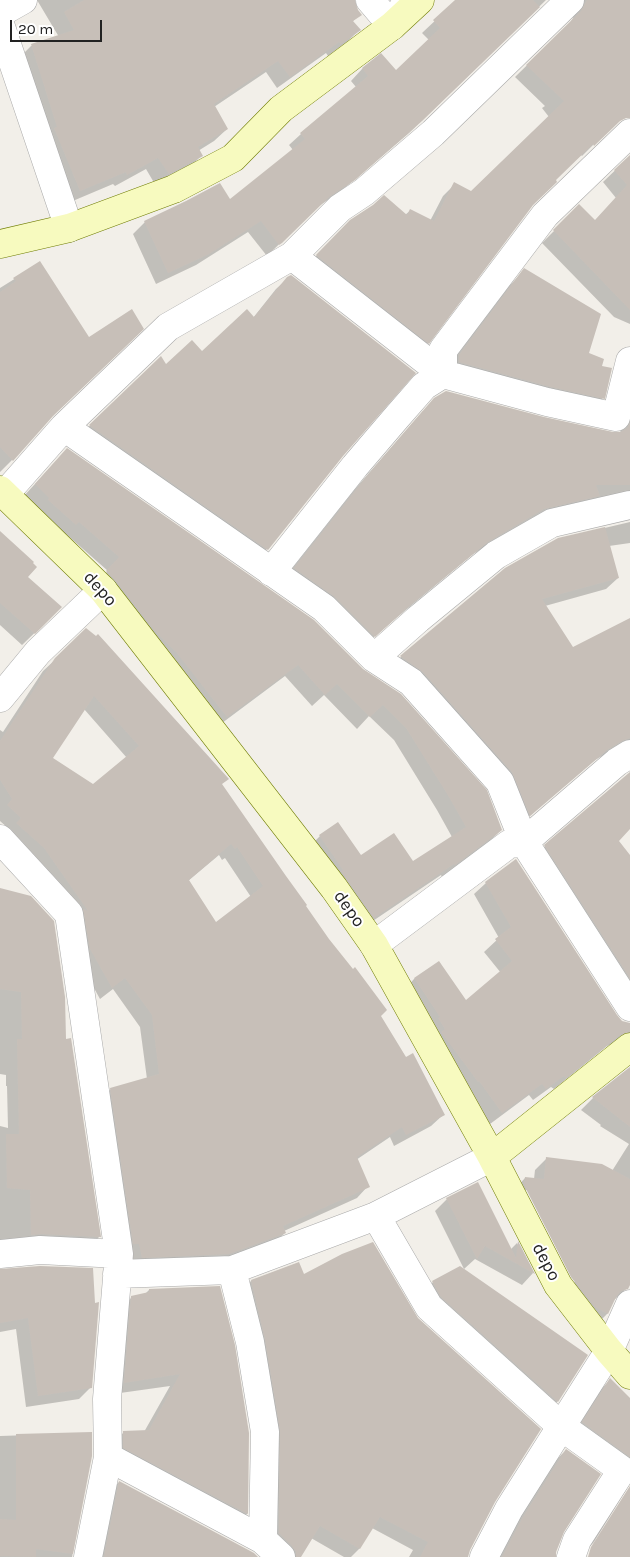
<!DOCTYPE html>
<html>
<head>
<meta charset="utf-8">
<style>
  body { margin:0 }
  #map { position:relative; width:630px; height:1557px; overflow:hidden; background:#f2efe9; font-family:Karla,sans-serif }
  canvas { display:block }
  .scale { position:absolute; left:10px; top:20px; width:92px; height:22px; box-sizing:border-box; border:2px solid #222; border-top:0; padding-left:6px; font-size:15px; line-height:18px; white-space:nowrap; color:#222; -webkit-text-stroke:4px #fff; paint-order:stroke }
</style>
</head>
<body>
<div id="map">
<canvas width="630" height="1557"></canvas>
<div class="scale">20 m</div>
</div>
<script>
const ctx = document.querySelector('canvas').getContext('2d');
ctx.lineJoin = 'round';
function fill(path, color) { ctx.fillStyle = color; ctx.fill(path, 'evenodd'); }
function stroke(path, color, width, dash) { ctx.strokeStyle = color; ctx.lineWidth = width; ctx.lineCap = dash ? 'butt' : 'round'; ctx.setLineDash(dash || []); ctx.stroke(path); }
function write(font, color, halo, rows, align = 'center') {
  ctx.font = font + ' Karla,sans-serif'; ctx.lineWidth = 4; ctx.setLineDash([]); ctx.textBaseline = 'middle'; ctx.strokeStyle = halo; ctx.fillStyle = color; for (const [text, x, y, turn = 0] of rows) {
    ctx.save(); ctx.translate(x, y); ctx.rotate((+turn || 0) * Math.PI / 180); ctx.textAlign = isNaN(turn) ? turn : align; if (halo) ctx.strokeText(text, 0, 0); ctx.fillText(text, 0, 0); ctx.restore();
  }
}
fill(new Path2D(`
  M37,0H354L353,3L360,14L352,22L359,30L347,42L328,56L326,53L277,88L266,72L214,107L227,129L214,141L198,151L201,156L189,168L156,186L146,169L115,186L113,184L68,203L19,58L31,46L59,37Z
  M457,0H546L409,133L341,191L316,208L267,256L248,232L196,265L156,284L133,234L145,222L230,201L293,150L289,145L301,134L356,87L351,81L362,69L381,55L396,71L429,40L422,33Z
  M568,0H599L630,34V108L582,156L581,155L554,180L531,206L428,343L417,354L305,267L351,221L405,215L411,210L430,221L443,196L455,184L472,193L549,117L542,108L545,106L515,77L570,23L573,18L574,9Z
  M630,156V324L614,317L542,243L579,206L594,222L616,198L603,182Z
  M40,263L12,460L0,472V288Z
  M525,270L587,354L601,367L603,398L587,414L443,373L509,286Z
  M288,278L342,455L267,549L257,560L79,436L160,358L166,366L202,352L253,318L276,289Z
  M630,393V506L531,521L473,554L395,619L362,647L283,580L355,489L423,411L543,418L613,434L620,433Z
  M67,449L313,621L501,830L488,843L442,877L441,875L361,929L307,849L320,836L338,823L361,857L412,863L452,837L437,810L394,740L369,716L357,729L324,695L312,706L285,676L214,729L94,584L108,571L66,534L63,537L23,497Z
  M630,522V543L609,546L618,578L606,589L545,606L572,649L630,619V756L609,752L595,760L518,826L500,784L389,668L401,657L506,569L558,539Z
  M0,533L49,619L22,645L0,625Z
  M56,659L221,785L379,1016L443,1115L431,1126L394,1146L390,1137L356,1160L368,1186L357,1198L284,1231L285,1233L273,1244L216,1266L130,1269L99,1101L111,1089L147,1079L140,1027L113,989L100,999L79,961L10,830L0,821V730L3,732L43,671ZM84,709L127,758L93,786L52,758ZM219,855L222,860L225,858L251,897L216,924L188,881Z
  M630,774V827L617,841L630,857V1008L533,858L545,846Z
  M486,883L616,1016L622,1022L630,1024V1049L615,1043L607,1046L554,1089L551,1087L533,1100L529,1095L490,1124L467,1092L403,991L414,979L439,962L466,1002L501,973L484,952L499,938L474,894Z
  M0,889L65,1040H70L99,1237L88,1249L0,1248V1126L8,1128L7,1086H6V1075L0,1074Z
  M630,1069V1282L627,1288L613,1301L607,1314L595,1326L514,1190L525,1178L534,1179L535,1170L547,1158L612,1171L629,1144L600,1126L601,1125L581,1110L593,1098ZM525,1190H528L575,1282L573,1283Z
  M447,1199L510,1250L517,1243L533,1273L522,1285L475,1259L464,1269L435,1211Z
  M0,1271L91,1387L79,1399L26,1407L16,1329L0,1332Z
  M304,1276L495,1500L469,1549L467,1557H409L413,1550L372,1528L359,1549L351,1557H344L311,1538L296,1557H281L268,1545L240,1292L251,1281Z
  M433,1282L586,1355L557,1402L546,1413L421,1294Z
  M149,1290L248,1433L247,1514L235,1525L112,1444L124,1432H144L170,1386L113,1394L120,1309L132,1297L145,1294Z
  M610,1380L630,1400V1484L594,1542L586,1551L624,1492L571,1435L599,1391Z
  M91,1433V1455L72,1557H0V1436Z
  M566,1450L561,1534L555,1552V1557H497L512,1529L555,1461Z
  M119,1482L256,1557H95L108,1494Z`), '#0003');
fill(new Path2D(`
  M84,0H355L358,10L362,15L353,21L361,30L341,44L339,42L290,77L278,61L214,104L228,129L198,147L203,156L169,174L158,158L127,175L126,172L80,191L54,128L57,127L31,44L74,30L64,12Z
  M455,0H533L540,7L422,121L355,180L329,197L282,243L279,245L261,221L209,254L168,273L144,221L186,201L220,183L230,199L305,139L300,133L368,76L362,68L381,53L396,70L440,28L433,20Z
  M587,0H630V118H626L620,121L594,146L593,144L556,180L557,182L533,205L429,344L316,255L350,220L373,205L384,195L407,215L410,209L434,221L454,182L471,191L564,101L526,65L581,11Z
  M630,155V310L553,230L579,204L595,220L627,185L614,170Z
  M40,261L89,337L132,309L144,329L53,416L13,461L0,447V292L16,281L13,278Z
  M524,268L601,314L589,353L604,359L602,366L612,368L605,399L551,387L459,362V355Z
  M291,275L416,373L343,456L268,550L89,425L161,356L166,364L192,340L202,351L247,309L254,317L287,277Z
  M446,391L544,417L613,432H621L627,428L630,423V485H596L600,496L544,509L488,542L408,607L375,637L335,597L294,568L367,476L408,428L434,398Z
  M67,448L314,620L363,669L401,694L487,790L502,830L455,865L454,864L374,918L341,871L343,870L319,835L338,822L361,855L394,833L413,861L466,827L449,797L406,728L383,705L370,717L337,684L325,695L298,665L227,717L176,652L154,630L115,580L106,571L119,557L79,522L76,525L48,500L49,498L35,484Z
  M605,527L619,578L542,599L573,647L630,618V738L622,741L607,750L530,816L512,772L423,672L400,656L505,568L558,538Z
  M0,531L34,562L33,563L37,567L28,577L62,607L35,634L0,603Z
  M86,628L96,636L98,634L229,779L222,784L286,876L307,905L306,906L329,939L353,969L355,967L387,1010L381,1016L406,1057L413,1053L445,1115L406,1135L402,1127L357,1157L370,1187L283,1226L286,1233L229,1254L142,1258L139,1244H133L110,1088L159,1074L152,1015L125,978L112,988L90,949L83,909L88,911L44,848L16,823L21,818L7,805L12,799L0,780V741L55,658ZM94,696L139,746L93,784L53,758ZM231,844L235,849L237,847L263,886L216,922L189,880Z
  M630,772V829L619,841L630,855V978L544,845Z
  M516,859L617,1015L622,1021L630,1023V1032L620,1035L566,1078L564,1076L546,1089L542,1084L502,1113L479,1081L478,1082L441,1032L445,1029L438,1018L440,1017L414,978L439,961L466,1000L512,961L495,939L511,927L485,882Z
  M0,888L31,896L54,921L65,997L66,1039L71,1038L101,1237L41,1234L31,1235L30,1190L7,1188L6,1134H19L17,1039H22L21,992L0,989Z
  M630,1067V1127L592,1097Z
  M546,1157L602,1164L630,1179V1285L628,1289L621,1291L616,1297L608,1314L595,1307L571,1277L524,1185L525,1177L544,1179Z
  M478,1182L516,1258L518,1241L535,1274L485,1246L477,1259L446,1198Z
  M373,1242L418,1318L541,1429L495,1502L470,1550L468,1557H420L428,1542L380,1517L360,1549L320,1526L301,1557H296V1552L292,1546L279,1533L280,1430L265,1339L251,1280L299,1262L304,1274L342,1254Z
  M40,1266L93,1268L95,1303L99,1302L92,1388L38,1396L28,1318L0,1323V1269Z
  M460,1266L588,1355L558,1402L441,1297L432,1281Z
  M220,1286L235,1345L249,1433L248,1514L123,1448V1431L149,1430L180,1374L124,1383L131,1296L149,1292V1289Z
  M610,1378L630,1398V1457L582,1422Z
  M92,1432V1456L73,1554L36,1549V1557L0,1556V1519L16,1520V1434Z
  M566,1449L601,1474L564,1532L556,1552V1557H502L523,1517Z
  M119,1481L254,1553L258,1557H104Z
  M630,1486V1557H588L591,1547Z`), '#c7bfb8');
const street = new Path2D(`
  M370,0L392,26L404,6
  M0,13L23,0
  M0,24L69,228
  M292,256L443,374L547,402L616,417L630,361
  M64,427L324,608L374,658L411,682L500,782L524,842L630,1007
  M5,494L64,427L168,327L292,256L340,208L364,192L433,133L570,0
  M271,572L355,466L396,418L424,386L443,374V350L545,215L630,133
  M374,658L418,619L496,555L552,523L630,505
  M0,698L38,652L103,590
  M0,839L69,914L119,1254L107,1399L108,1457L88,1557
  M374,945L509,844L524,842L617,762L630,754
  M376,1216L429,1307L562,1427L622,1470L577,1540L571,1557
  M0,1254L40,1250L119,1254
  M232,1270L250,1342L265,1432L263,1540
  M117,1274L232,1270L376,1216L492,1157
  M108,1457L263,1540L281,1557
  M484,1557L509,1509L609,1351L630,1304`);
const secondary = new Path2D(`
  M0,244L69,228L174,189L233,158L281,109L392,26L420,0
  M0,490L103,590L334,888L374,945L492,1157L558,1285L609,1351L630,1375
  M492,1157L630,1047`);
stroke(street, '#a9a9a9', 29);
stroke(secondary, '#707d05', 29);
stroke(street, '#fff', 28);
stroke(secondary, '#f7fabf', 28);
write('18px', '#222', '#fff', [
  ["depo",100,589,48],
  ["depo",349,909,55],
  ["depo",546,1262,62]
]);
</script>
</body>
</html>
